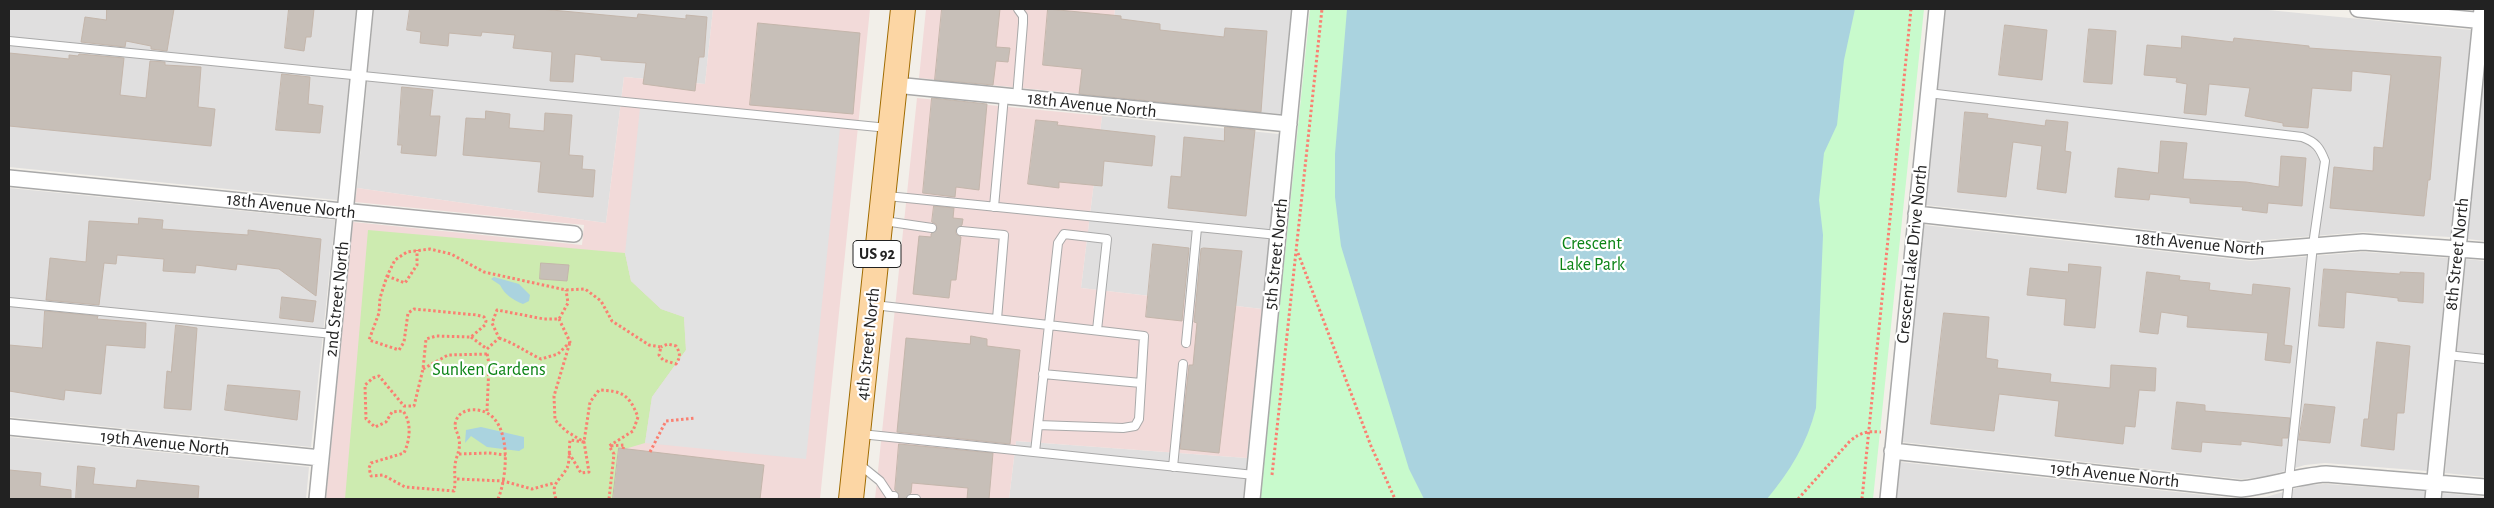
<!DOCTYPE html>
<html>
<head>
<meta charset="utf-8">
<style>
  body { margin:0 }
  #map { position:relative; width:2494px; height:508px; overflow:hidden; background:#f2efe9; font-family:"Alegreya Sans",sans-serif }
  canvas { display:block }
  .frame { position:absolute; inset:0; border:10px solid #222; pointer-events:none }
</style>
</head>
<body>
<div id="map">
<canvas width="2494" height="508"></canvas>
<div class="frame"></div>
</div>
<script>
const ctx = document.querySelector('canvas').getContext('2d');
ctx.lineJoin = 'round';
function fill(path, color) { ctx.fillStyle = color; ctx.fill(path, 'evenodd'); }
function stroke(path, color, width, dash) { ctx.strokeStyle = color; ctx.lineWidth = width; ctx.lineCap = dash ? 'butt' : 'round'; ctx.setLineDash(dash || []); ctx.stroke(path); }
function write(font, color, halo, rows, align = 'center') {
  ctx.font = font + ' "Alegreya Sans",sans-serif'; ctx.lineWidth = 4.5; ctx.setLineDash([]); ctx.textBaseline = 'middle'; ctx.strokeStyle = halo; ctx.fillStyle = color; for (const [text, x, y, turn = 0] of rows) {
    ctx.save(); ctx.translate(x, y); ctx.rotate((+turn || 0) * Math.PI / 180); ctx.textAlign = isNaN(turn) ? turn : align; if (halo) ctx.strokeText(text, 0, 0); ctx.fillText(text, 0, 0); ctx.restore();
  }
}
fill(new Path2D(`
  M9,9H356L337,200L9,167Z
  M374,9H713L705,84L624,77L606,223L357,188Z
  M1115,9H1291L1281,114L1104,96Z
  M1946,9H2258L2471,30L2450,237L2363,232L2252,241L1926,205Z
  M2485,64V241L2468,239Z
  M1102,116L1279,134L1262,309L1081,288Z
  M9,188L335,220L311,447L9,417Z
  M1924,225L2250,261L2363,252L2448,258L2427,471L2325,463L2305,465L2264,477L2241,479L1902,442Z
  M2466,259L2485,261V477L2445,473Z
  M9,437L309,467L306,499H9Z
  M1016,441L1247,458L1243,499H1009Z
  M1900,462L2240,499L2266,497L2307,485L2326,484L2425,491L2424,499H1897Z
  M2443,493L2485,497V499H2442Z`), '#e0dfdf');
fill(new Path2D(`
  M713,9H870L820,499H326L353,222L582,245L584,225L355,202L357,188L606,223L624,77L705,84Z
  M926,9H1115L1104,96L919,78Z
  M917,98L1102,116L1081,288L1262,309L1247,458L1016,441L1009,499H875Z`), '#f2dad9');
fill(new Path2D(`
  M368,230L625,253L631,281L661,309L684,317L686,350L652,397L645,443L618,451L613,499H345Z`), '#cdebb0');
fill(new Path2D(`
  M1310,9H1924L1873,499H1260Z`), '#c8facc');
fill(new Path2D(`
  M640,108L840,128L806,459L645,443L652,397L686,350L684,317L661,309L631,281L625,253Z`), '#e2e2e2');
fill(new Path2D(`
  M1347,9H1855L1844,60L1837,125L1824,153L1819,200L1823,235L1816,408C1807,444 1790,471 1767,499H1424L1409,469L1341,246L1335,197V154Z
  M494,277L519,284L530,295L529,301L523,304C513,300 505,295 500,285L491,279Z
  M481,427L524,437V448L519,451L487,447L471,436L465,443L466,430Z`), '#aad3df');
const building = new Path2D(`
  M107,9H174L167,51L151,49V46L126,41L125,47L81,42L85,17L106,20Z
  M289,9H314L311,37H306L304,51L285,48Z
  M410,9H541L637,18L638,14L686,19V15L707,17L704,57H699L695,91L643,84L646,63L601,60V57L575,54L573,82L550,81L552,52L513,48L515,35L482,32L481,36L449,33L448,46L420,43L421,32L407,30Z
  M942,9H1000L996,47L1010,48L1008,62L996,61L993,85L935,80Z
  M1048,9L1121,16V19L1160,24V30L1224,37L1225,28L1267,31L1261,112L1079,94L1082,69L1043,65Z
  M758,23L860,33L853,114L750,105Z
  M2005,25L2047,30L2042,80L1999,75Z
  M2089,29L2116,31L2112,84L2084,82Z
  M2182,36L2233,42L2234,38L2309,46V48L2441,57L2430,180H2428L2424,216L2330,208L2334,167L2373,171L2374,147L2383,148L2391,75L2352,71L2351,91L2312,88L2308,128L2283,126V123L2245,116L2250,88L2209,84L2206,115L2184,113L2187,84L2176,82L2177,78L2144,75L2147,45L2181,48Z
  M9,53L69,59V55L78,56L79,54L124,58L120,95L146,98L150,61L165,62V65L201,67L198,107L215,109L211,146L9,126Z
  M282,74L310,77L308,104L323,106L320,133L276,130Z
  M402,87L433,90L430,116H440L436,156L401,153L402,145H398Z
  M932,98L987,104L979,190L956,187L955,197L923,193Z
  M486,111L510,114L509,128L544,131L545,113L572,115L569,155L583,156L582,169L595,170L593,197L538,192L541,162L463,155L466,118L485,119Z
  M1965,112L1988,114L1987,118L2045,126L2046,120L2068,122L2065,151L2071,152L2066,193L2037,189L2042,146L2013,142L2006,197L1958,192Z
  M1036,120L1058,122L1057,125L1155,136L1152,166L1104,161L1102,186L1059,182V188L1028,184Z
  M1225,127L1255,130L1246,216L1168,208L1171,176L1181,177L1184,137L1224,141Z
  M2161,141L2187,143L2183,179L2246,182L2279,187L2281,156L2306,158L2302,206L2268,203L2267,213L2242,210L2243,207L2190,203V198L2150,194L2149,200L2115,197L2118,168L2158,173Z
  M934,206L954,208L953,218L963,219L962,225L956,230V234L961,237L956,280H951L949,298L913,294L919,236L931,237V234L937,229L936,224L932,222Z
  M139,218L163,220L162,229L248,235V230L321,239L316,296L279,269L237,264L236,270L196,265L195,273L163,271L164,259L117,255L116,264L104,263L99,305L46,300L50,258L86,262L89,221L138,224Z
  M1153,244L1189,248L1182,321L1146,317Z
  M1204,248L1242,251L1219,453L1180,449L1189,365H1193L1197,323L1194,322L1201,249Z
  M541,263L569,265L567,281L540,279Z
  M2069,264L2101,267L2095,328L2064,325L2066,299L2027,295L2030,268L2068,272Z
  M2324,269L2400,274V272L2424,273L2423,303L2398,301V298L2346,292L2344,328L2319,326Z
  M2147,272L2180,276L2179,280L2210,283L2209,290L2252,295L2253,284L2290,288L2284,345L2292,346L2290,363L2265,360L2268,333L2187,327L2188,316L2161,312L2158,334L2140,332Z
  M282,297L316,301L313,322L280,318Z
  M45,311L98,316L97,319L146,323L145,348L106,345L101,394L65,390L64,400L9,391V345L42,348Z
  M1944,313L1989,317L1986,358L1998,360L1997,368L2051,374L2050,382L2110,388L2111,365L2156,368L2155,391L2139,390L2135,427L2125,426L2123,444L2055,436L2059,401L1999,394L1994,431L1931,424Z
  M176,325L197,328L191,410L164,408L167,371L171,372Z
  M971,336L987,339V346L1020,350L1010,444L897,432L906,338L970,344Z
  M2377,342L2410,346L2404,413H2397L2394,450L2361,446L2364,419H2368Z
  M228,385L300,391L297,420L225,410Z
  M2177,402L2205,405V411L2290,418L2288,438H2282V446L2241,441V445L2202,442L2201,452L2172,449Z
  M2305,404L2335,407L2330,443L2299,440Z
  M899,444L993,453L989,499H967L968,488L912,483L911,493L905,499H899V494L895,490Z
  M619,448L764,465L760,499H613Z
  M78,466L95,468L93,484L136,488L137,480L199,486L198,499H76Z
  M9,470L41,473L40,486L71,490V499H9Z`);
fill(building, '#c7bfb8');
stroke(building, '#c4b6ab', 1);
const lane = new Path2D(`
  M9,41L888,128
  M1928,93L2302,137C2316,142 2320,148 2325,161L2313,245L2287,499
  M1017,97L1023,23V16L1018,9
  M887,196L1278,235
  M994,207L1004,96
  M884,221L932,228
  M961,231L1004,235L997,319
  M9,302L333,334
  M874,305L1144,336L1139,419L1135,426L1123,428L1038,425
  M1186,343L1197,228
  M2447,355L2485,359
  M1043,374L1141,383
  M861,434L1254,475
  M1035,452L1058,243L1064,234L1107,239L1097,330
  M859,464L880,481L890,496H894
  M1173,467L1183,364
  M911,499H916`);
const street = new Path2D(`
  M2358,9L2485,21
  M895,85L1289,124
  M9,178L574,234
  M1916,214L2251,251L2363,242L2485,251
  M9,427L321,458
  M1892,451L2241,489C2270,486 2297,476 2326,474L2485,487
  M317,499L365,9
  M1252,499L1300,9
  M1888,499L1937,9
  M2433,499L2482,9`);
const primary = new Path2D(`
  M851,499L903,9`);
stroke(lane, '#a9a9a9', 10);
stroke(street, '#a9a9a9', 18);
stroke(primary, '#a06b00', 26);
stroke(new Path2D(`
  M1298,253L1371,446L1395,499
  M387,276L405,283L417,265V250
  M471,337L487,349L499,338L492,323L497,310L544,319H559L568,303L566,290
  M499,338C514,343 526,352 541,359L558,354L570,342L559,319
  M423,369L448,355L487,354
  M487,411L489,364L487,353
  M650,452L666,421L695,418
  M569,453L581,473L589,472L584,442L566,431L555,420L554,396L570,342
  M459,454L489,453L506,455
  M1272,475L1322,9
  M457,479L503,481L532,489L554,483
  M498,499C509,473 513,406 470,410C464,411 458,414 456,421C453,428 458,432 459,439C461,450 456,456 455,465C454,474 456,482 454,491L405,487L383,475L371,476L369,468L371,463L404,453C410,440 412,423 403,411L392,412L386,422L375,427L366,419L365,385L373,378L379,376L404,406H414L423,369L426,339L436,336L471,337L485,325L486,321L484,317L477,315L414,309L408,313L404,342L399,350L369,340L379,313L380,298L387,276L395,260L407,252L430,249L451,254L484,272L566,290L585,289L601,301L612,321L649,345L661,347L659,355L663,360L676,364C681,356 680,353 676,346L668,344L661,347
  M556,499C550,483 560,481 567,468C570,462 569,448 570,440L584,442L590,402L599,390C622,391 629,394 638,417L633,431L609,446L624,445L623,449
  M609,499L614,454L609,446
  M1798,499L1850,441C1861,432 1867,431 1881,432
  M1862,499L1911,9`), '#fa8072', 3, [2.5, 2.5]);
stroke(lane, '#fff', 8);
stroke(street, '#fff', 15);
stroke(primary, '#fcd6a4', 24);
for (const [x, y, w] of [
  [877,254,48]
]) { const box = new Path2D(); box.roundRect(x - w / 2, y - 13.5, w, 27, 4); ctx.fillStyle = '#fff'; ctx.fill(box); stroke(box, '#222', 1); }
write('bold 16px', '#222', null, [
  ["US 92",877,254]
]);
write('18px', '#222', '#fff', [
  ["18th Avenue North",1092,105,6],
  ["18th Avenue North",291,206,6],
  ["18th Avenue North",2200,244,5],
  ["5th Street North",1276,254,-84],
  ["Crescent Lake Drive North",1912,254,-84],
  ["8th Street North",2457,254,-84],
  ["2nd Street North",337,299,-84],
  ["4th Street North",868,344,-84],
  ["19th Avenue North",165,443,6],
  ["19th Avenue North",2115,475,6]
]);
write('18px', '#0c8416', '#fff', [
  ["Crescent",1592,244],
  ["Lake Park",1592,265],
  ["Sunken Gardens",489,370]
]);
</script>
</body>
</html>
